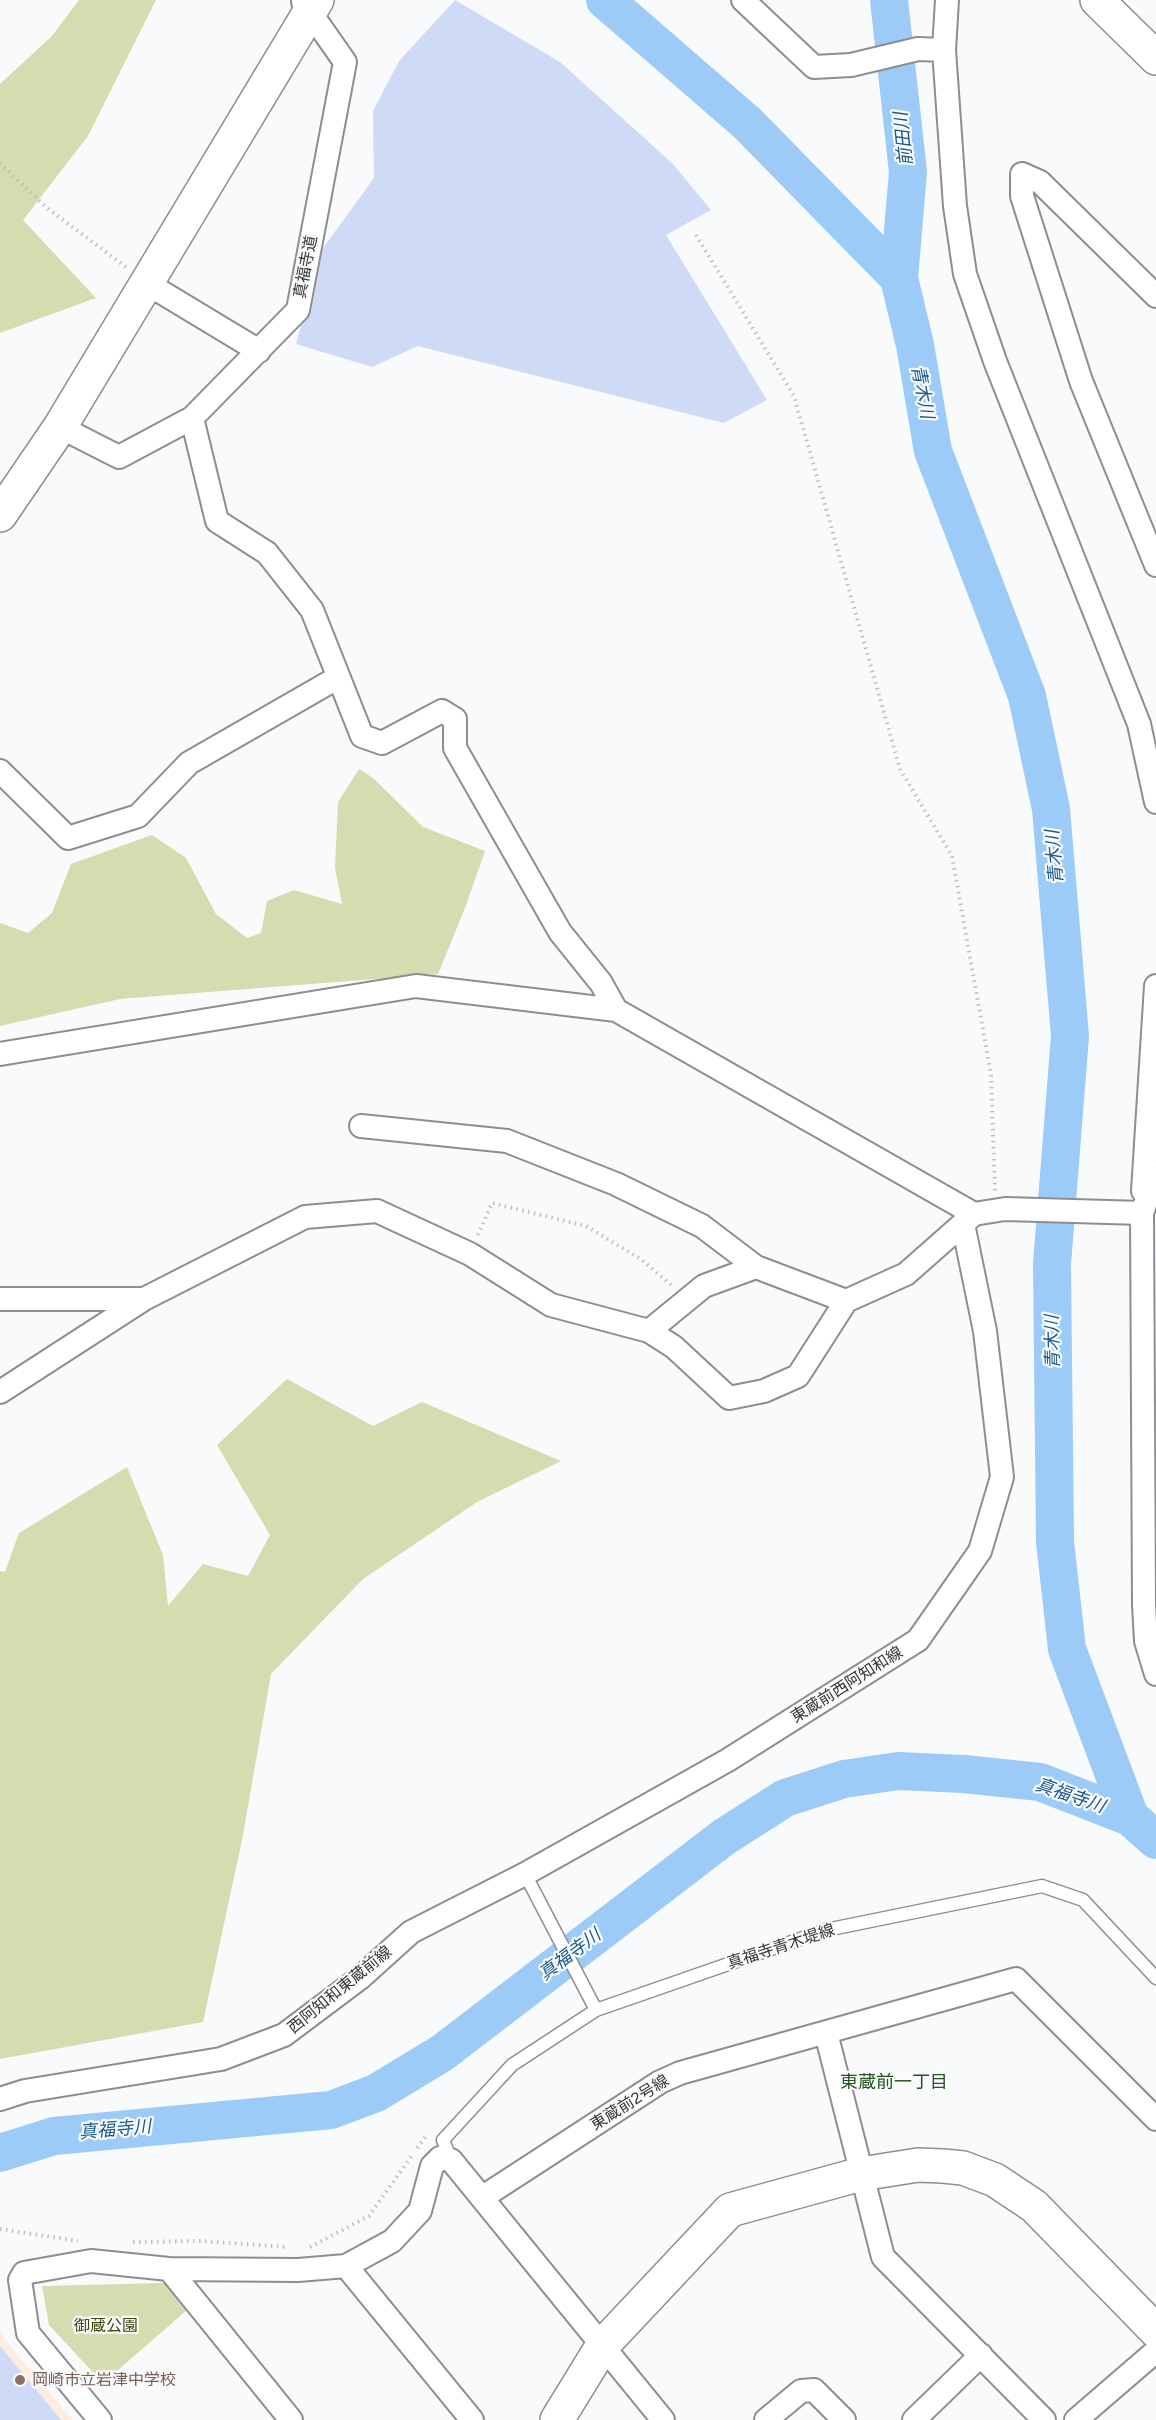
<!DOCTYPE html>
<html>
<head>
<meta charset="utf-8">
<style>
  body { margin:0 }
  canvas { display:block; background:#f9fafc }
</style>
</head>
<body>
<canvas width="1156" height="2420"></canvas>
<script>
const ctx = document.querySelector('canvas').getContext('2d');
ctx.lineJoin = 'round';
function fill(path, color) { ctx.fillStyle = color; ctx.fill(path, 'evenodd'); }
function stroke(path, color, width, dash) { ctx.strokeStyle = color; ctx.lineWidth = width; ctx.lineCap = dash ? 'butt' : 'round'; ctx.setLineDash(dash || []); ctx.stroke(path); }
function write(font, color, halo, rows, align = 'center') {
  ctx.font = font + ' Figtree,"Noto Sans JP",sans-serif'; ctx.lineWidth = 4.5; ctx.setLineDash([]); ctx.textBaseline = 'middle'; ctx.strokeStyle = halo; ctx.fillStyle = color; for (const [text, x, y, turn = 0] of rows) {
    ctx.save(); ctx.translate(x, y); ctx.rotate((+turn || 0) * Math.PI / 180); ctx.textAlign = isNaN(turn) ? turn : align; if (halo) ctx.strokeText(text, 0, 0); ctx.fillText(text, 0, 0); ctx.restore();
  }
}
fill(new Path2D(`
  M0,2331L5,2340L73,2420H0Z`), '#fdede0');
fill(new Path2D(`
  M79,0H156L88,136L23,220L96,298L0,333V84L52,36Z
  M359,769L373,778L423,827L485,851L465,908L438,974L120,999L0,1026V923L28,933L52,913L71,864L152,835L186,858L216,914L247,938L261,933L267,901L294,890L342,904L335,868L338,802Z
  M287,1379L373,1426L422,1402L561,1461L477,1502L363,1579L271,1674L243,1835L203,2022L0,2059V1571L5,1572L19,1533L127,1467L163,1555L168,1606L203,1564L248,1576L270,1535L217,1445Z
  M164,2283L186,2311L103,2383L49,2325L42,2286Z`), '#d5dcaf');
stroke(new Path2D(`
  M605,0L747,123L899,278L915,345L933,451L1027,696L1051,809L1070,1036L1052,1264L1055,1542L1067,1649L1130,1817L1156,1840
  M889,0L908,172L899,278
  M0,2153L54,2136L331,2110L376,2093L442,2053L724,1837L785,1798L844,1779L898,1771L964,1774L1040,1782L1130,1817`), '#9ccbf7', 38);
fill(new Path2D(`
  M455,0L560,62L672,163L711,210L666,235L767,400L724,423L418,346L372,367L296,344L301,326L311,313L323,248L374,178L373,111L399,61Z
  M0,2346L61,2420H0Z`), '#cfdbf6');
const lane = new Path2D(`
  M525,1874L596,2010
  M451,2160L443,2140L512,2065L596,2010L826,1930L1042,1886L1083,1900L1156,1978`);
const street = new Path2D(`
  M743,0L814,67L851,65L918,49L944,50
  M947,0L944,50L955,206L965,274L995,361L1139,724L1156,802
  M148,284L259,351
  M1156,296L1040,182L1022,174V196L1081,381L1156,565
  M192,418L217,521L267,553L312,610L362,736L382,743L442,711L455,719V748L560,932L601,983L616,1010
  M60,427L119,457L192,418L298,310L345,62L303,2
  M0,771L68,838L138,816L189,763L337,678
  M0,1054L416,986L616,1010L974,1214
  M361,1126L507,1141L616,1184L702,1226L756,1267
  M1156,1173L1142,1213L1144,1605L1146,1641L1156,1674
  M1143,1191L1156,986
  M0,1299H144
  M649,1331L704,1286L756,1267L846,1301
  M0,1392L144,1299L305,1217L377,1211L470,1254L551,1305L649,1331L674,1347L729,1398L764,1391L798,1376L846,1301L906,1274L974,1214L1005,1209L1142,1213
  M826,2033L883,2257L1044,2420
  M0,2099L25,2091L221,2059L284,2035L360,1978L411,1932L525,1874L728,1760L918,1640L980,1551L1002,1477L985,1331L963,1224
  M483,2197L660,2082L680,2073L1016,1979L1156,2119
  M346,2266L472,2420
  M169,2269L291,2420
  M100,2420L28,2333L20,2280L24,2273L91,2261L169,2269L298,2270L346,2266L392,2241L420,2211L432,2166L440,2158L451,2160L663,2420
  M766,2420L801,2391L814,2390L844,2420
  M914,2420L981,2355
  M1076,2420L1156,2351`);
const secondary = new Path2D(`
  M1097,0L1156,58
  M0,515L60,427L317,0
  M557,2420L603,2345L730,2210L861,2174L918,2165L943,2166L963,2168L995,2180L1034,2206L1156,2331`);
stroke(lane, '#8d8e90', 15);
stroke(street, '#8d8e90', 26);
stroke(secondary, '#8d8e90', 36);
stroke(new Path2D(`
  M0,163L47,208L126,267
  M696,235L794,396L900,769L952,856L991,1075L995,1191
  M478,1235L492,1203L586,1226L642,1260L671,1285
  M417,2148L427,2135
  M0,2229L78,2241
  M133,2242L201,2241L287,2247
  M310,2247L369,2216L413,2154`), '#bebfc1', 4, [1.5, 4.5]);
stroke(lane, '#fff', 12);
stroke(street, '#fff', 22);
stroke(secondary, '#fff', 33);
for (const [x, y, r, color] of [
  [20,2380,6,"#8d6e63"]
]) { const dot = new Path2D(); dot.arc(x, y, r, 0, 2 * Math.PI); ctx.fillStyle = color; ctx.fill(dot); stroke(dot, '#f9fafc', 2); }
write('16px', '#363737', '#f9fafc', [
  ["真福寺道",306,267,-79],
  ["東蔵前西阿知和線",847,1685,-32],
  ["真福寺青木堤線",781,1947,-18],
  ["西阿知和東蔵前線",340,1990,-39],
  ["東蔵前2号線",630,2103,-32]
]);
write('16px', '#41460c', '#f9fafc', [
  ["御蔵公園",106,2326]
]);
write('16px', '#785e54', '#f9fafc', [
  ["岡崎市立岩津中学校",32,2380]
], 'left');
write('italic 18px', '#19598b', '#f9fafc', [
  ["前田川",904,139,-96],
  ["青木川",922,392,79],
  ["青木川",1055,857,-95],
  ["青木川",1053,1342,-91],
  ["真福寺川",1070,1796,19],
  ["真福寺川",570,1955,-37],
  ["真福寺川",115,2130,-5]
]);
write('18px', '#23541e', '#f9fafc', [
  ["東蔵前一丁目",894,2083]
]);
</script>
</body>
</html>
